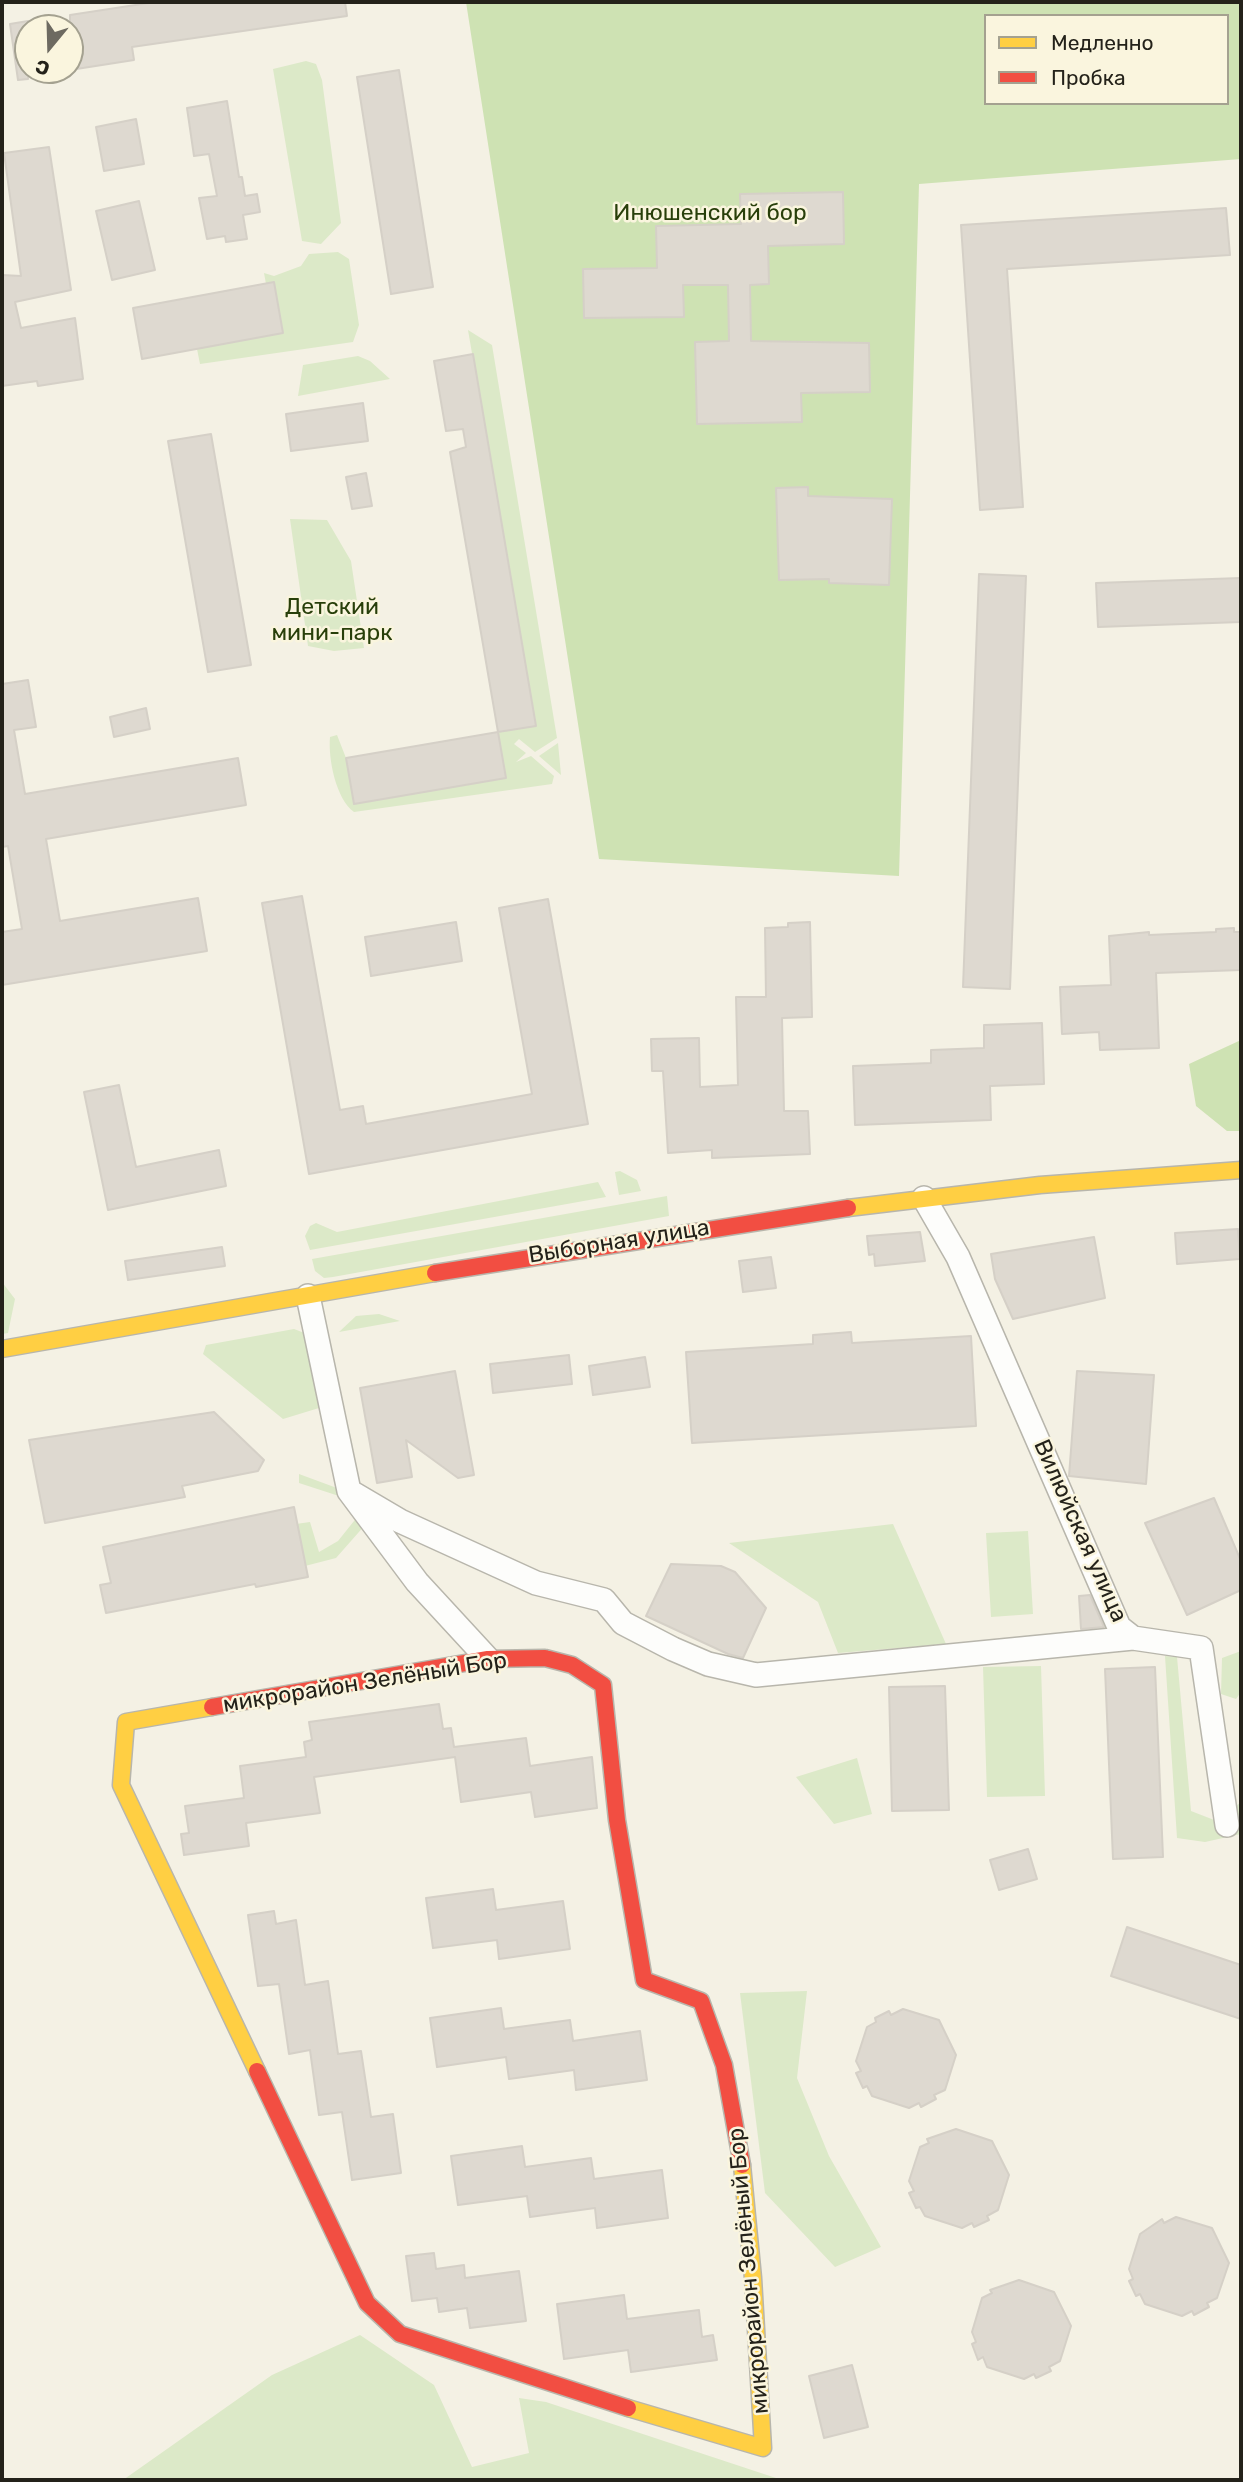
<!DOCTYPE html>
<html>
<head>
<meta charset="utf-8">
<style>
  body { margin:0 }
  #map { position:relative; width:1243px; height:2482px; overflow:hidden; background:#f4f1e4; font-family:Rubik,sans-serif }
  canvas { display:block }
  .frame { position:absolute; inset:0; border:4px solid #24221a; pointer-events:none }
  .legend { position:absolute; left:984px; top:14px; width:245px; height:91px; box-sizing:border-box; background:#faf5de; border:2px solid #a4a190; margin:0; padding:9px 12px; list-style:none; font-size:21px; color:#24221a }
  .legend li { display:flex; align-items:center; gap:14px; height:35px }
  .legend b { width:35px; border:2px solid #a4a190 }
  .north { position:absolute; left:14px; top:14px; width:70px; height:70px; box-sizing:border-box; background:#faf5de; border:2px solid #a4a190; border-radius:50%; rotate:199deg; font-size:19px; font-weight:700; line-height:28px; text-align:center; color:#24221a }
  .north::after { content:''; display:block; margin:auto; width:24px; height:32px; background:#6d6a61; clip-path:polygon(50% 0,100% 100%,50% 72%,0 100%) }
</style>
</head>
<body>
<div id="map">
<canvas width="1243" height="2482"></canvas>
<div class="frame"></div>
<ul class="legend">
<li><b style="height:9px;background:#ffcf43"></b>Медленно</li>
<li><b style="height:9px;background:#f24e42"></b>Пробка</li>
</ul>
<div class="north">С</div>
</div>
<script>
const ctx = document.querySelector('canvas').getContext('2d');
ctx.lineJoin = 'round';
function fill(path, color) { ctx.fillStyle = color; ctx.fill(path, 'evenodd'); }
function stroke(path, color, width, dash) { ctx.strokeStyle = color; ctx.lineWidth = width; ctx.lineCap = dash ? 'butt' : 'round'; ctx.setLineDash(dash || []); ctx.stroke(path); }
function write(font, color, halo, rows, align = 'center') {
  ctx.font = font + ' Rubik,sans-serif'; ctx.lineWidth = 5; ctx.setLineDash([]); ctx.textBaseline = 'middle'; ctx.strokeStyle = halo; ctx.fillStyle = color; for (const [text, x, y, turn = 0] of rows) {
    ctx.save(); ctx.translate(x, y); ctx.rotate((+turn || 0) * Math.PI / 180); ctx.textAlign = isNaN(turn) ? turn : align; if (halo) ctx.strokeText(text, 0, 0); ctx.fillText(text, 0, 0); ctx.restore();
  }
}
fill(new Path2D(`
  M306,61L316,64L322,80L341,223L321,244L302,241L273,69Z
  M338,252L349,259L359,325L353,342L200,364L197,349L283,333L274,283L266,284L264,273L274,276L301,266L309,254Z
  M468,330L492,345L557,738L535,752L519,739L514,744L526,753L516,762L531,756L554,776L552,784L354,812C336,799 328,759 330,737L337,735L346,758L536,726Z
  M358,356L370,361L390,379L298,396L303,365Z
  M290,519L327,520L351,561L364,648L334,651L308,646Z
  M558,743L561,775L539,756Z
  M620,1171L637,1180L641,1191L619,1195L615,1172Z
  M598,1182L606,1197L310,1250L305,1236L310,1226L316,1223L337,1232Z
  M667,1196L669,1216L333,1277L324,1278L315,1271L312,1259Z
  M2,1282L15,1299L8,1333L2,1334Z
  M379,1314L400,1321L339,1332L356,1316Z
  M294,1329L307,1334L323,1400L319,1408L283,1419L203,1354L206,1345Z
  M299,1474L345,1491L342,1497L299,1483Z
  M358,1516L366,1524L336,1558L305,1566L296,1524L310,1522L319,1552L338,1541Z
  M893,1524L946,1644L838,1653L818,1602L729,1543Z
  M1028,1531L1033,1614L991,1617L986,1533Z
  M1241,1651V1692L1236,1699L1221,1694L1222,1658Z
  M1165,1656L1177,1657L1191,1811L1227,1825L1226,1814L1241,1802V1834L1205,1842L1177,1838Z
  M1041,1666L1045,1796L987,1797L983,1667Z
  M857,1758L872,1814L834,1824L796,1777Z
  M807,1991L797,2078L829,2156L881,2247L835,2267L765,2193L740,1993Z
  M360,2335L434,2385L472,2467L529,2453L519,2398L546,2402L782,2480H123L272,2375Z`), '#dce9c8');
fill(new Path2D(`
  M466,2H1241V159L919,184L899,876L599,859ZM986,16H1227V103H986Z
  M1241,1040V1131H1227L1196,1106L1189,1064Z`), '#cee2b3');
const building = new Path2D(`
  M155,2H345L347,16L132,47L134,60L70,70V15Z
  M28,21V79L18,80L10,24Z
  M399,70L433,287L391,294L357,77Z
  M227,101L239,177H242L245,196L257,194L260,212L243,215L247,239L226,242L225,236L207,239L199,198L217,196L209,154L194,156L187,108Z
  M136,119L144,164L104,171L96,127Z
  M49,147L71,290L15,302L21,328L75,318L83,379L38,386L37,381L2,386V275L21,276L4,153Z
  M843,192L844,244L768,246L769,284L750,285L751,341L869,343L870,392L801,393L802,422L697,424L695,342L729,341L728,285H683L684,317L584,318L583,269L657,268L656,226L741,224L740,194Z
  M139,201L155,270L112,280L96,211Z
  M1226,208L1230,255L1007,269L1023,507L980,510L961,225Z
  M274,282L283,333L142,359L133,308Z
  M473,354L536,726L498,732L450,452L466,447L463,429L446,431L434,361Z
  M363,403L368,441L291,451L286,414Z
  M211,434L251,665L208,672L168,441Z
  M366,473L372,506L352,509L346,477Z
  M808,487V496L892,499L889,585L829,583V579L779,580L776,488Z
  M979,574L1026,576L1010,989L963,987Z
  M1241,578V622L1098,627L1096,583Z
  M28,680L36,727L14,730L25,794L238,758L246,805L46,839L60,921L198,898L207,951L2,985V932L22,929L8,846L2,847V684Z
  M146,708L150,729L114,737L110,717Z
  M498,732L506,778L354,804L346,758Z
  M302,896L340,1110L363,1106L366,1124L532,1094L499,908L548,899L588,1124L309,1174L262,903Z
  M456,922L462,961L371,976L365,937Z
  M810,922L812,1017L782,1018L784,1111H808L810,1154L712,1158V1150L668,1153L663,1071H652L651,1039L699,1038L700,1087L738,1085L736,997H766L765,928L788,927V923Z
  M1234,928V932H1241V970L1156,973L1159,1048L1100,1050L1099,1032L1062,1034L1060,987L1111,985L1109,936L1149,932V935L1216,932V929Z
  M1042,1023L1044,1084L990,1086L991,1120L855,1125L853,1066L931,1063V1050L984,1048V1025Z
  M119,1085L136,1167L219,1150L226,1186L108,1210L84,1092Z
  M1238,1229L1240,1259L1177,1264L1175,1233Z
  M920,1232L925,1261L875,1266L874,1254L869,1255L867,1236Z
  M1094,1237L1105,1298L1013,1319L995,1279L991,1254Z
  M222,1247L225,1266L128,1280L125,1261Z
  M771,1257L776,1288L743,1292L739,1261Z
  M851,1332L852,1343L971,1336L976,1426L692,1443L686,1352L813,1344V1335Z
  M569,1355L572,1384L493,1393L490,1364Z
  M645,1357L650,1387L593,1395L589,1366Z
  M455,1371L474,1475L458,1478L406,1440L412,1477L377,1483L360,1388Z
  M1077,1371L1154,1375L1146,1484L1069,1476Z
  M214,1412L264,1460L258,1471L182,1486L185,1497L45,1523L29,1440Z
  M1214,1498L1241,1561V1590L1187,1615L1145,1523Z
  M294,1507L308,1577L256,1587L255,1584L106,1613L100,1585L111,1583L103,1547Z
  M671,1564L721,1566L735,1572L766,1608L743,1658L728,1654L646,1616Z
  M1090,1595L1104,1627L1081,1629L1079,1596Z
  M1155,1667L1163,1857L1113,1859L1105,1669Z
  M945,1686L949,1810L892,1811L889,1687Z
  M439,1704L443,1729L451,1728L454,1747L526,1738L530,1766L592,1757L597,1808L535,1817L531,1792L461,1802L455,1757L314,1777L320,1813L246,1823L249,1846L184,1855L181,1834L189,1833L185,1806L244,1798L240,1766L306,1757L304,1742L312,1740L309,1722Z
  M1028,1849L1037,1879L999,1890L990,1860Z
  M493,1889L496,1910L563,1901L570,1949L499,1959L497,1940L433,1948L426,1898Z
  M274,1911L276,1924L296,1920L305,1985L328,1981L338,2054L361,2051L371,2117L393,2114L401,2173L352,2180L342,2112L319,2115L310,2050L289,2054L279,1984L258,1986L248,1915Z
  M1127,1927L1241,1965V2019L1111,1976Z
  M501,2008L504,2029L570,2020L573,2041L640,2031L647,2080L576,2090L574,2070L509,2079L506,2057L437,2067L430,2018Z
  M903,2009L939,2020L956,2055L945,2090L934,2095L936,2099L921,2107L919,2103L909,2108L872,2096L867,2086L863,2088L856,2073L861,2071L856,2061L867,2027L876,2022L875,2018L889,2011L891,2015Z
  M956,2129L992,2141L1009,2175L998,2210L987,2216L989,2220L974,2227L972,2223L962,2228L925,2216L920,2207L916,2208L909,2193L914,2191L909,2181L920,2147L929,2143L927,2139Z
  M522,2146L525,2167L591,2158L594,2179L662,2170L668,2218L597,2228L595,2208L530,2217L527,2196L458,2205L451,2156Z
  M1176,2217L1212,2228L1229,2263L1217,2298L1207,2303L1209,2307L1194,2315L1192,2311L1182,2316L1145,2304L1140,2294L1136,2296L1129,2281L1133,2279L1129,2269L1140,2234L1162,2219L1164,2223Z
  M434,2253L436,2269L464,2265L465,2278L519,2271L526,2321L470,2328L467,2308L439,2312L437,2298L412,2301L406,2256Z
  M1019,2280L1054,2292L1071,2326L1060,2361L1049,2367L1051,2371L1036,2378L1034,2374L1024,2379L987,2367L983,2357L978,2360L972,2344L976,2342L972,2332L982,2298L992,2293L990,2290Z
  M624,2295L627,2319L699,2310L702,2337L713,2335L717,2360L631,2372L628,2350L564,2359L557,2304Z
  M852,2365L868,2427L824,2438L809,2376Z`);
fill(building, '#ded9d0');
stroke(building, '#d5d0c7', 2);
const street = new Path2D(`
  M924,1198L958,1257L1119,1627L1133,1638L1201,1648L1227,1825
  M308,1296L349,1491L417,1582L488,1659
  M349,1491L400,1521L536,1583L604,1600L623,1623L673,1649L708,1664L756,1675L1133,1638`);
const slow = new Path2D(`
  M848,1208L1040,1185L1241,1170
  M2,1349L435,1273
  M212,1707L126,1722L121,1785L257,2071
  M628,2408L763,2448L753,2278L742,2165`);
const jam = new Path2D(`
  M435,1273L848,1208
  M545,1658L572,1665L603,1685L617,1820L644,1980L701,2001L724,2065L742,2165
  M212,1707L488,1659L545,1658
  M257,2071L367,2303L400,2334L628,2408`);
stroke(street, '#b8b6ac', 26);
stroke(slow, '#b8b6ac', 19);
stroke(jam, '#b8b6ac', 19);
stroke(street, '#fdfdfb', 23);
stroke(slow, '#ffcf43', 16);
stroke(jam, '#f24e42', 16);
write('23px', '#283f0a', '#faf5de', [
  ["Инюшенский бор",710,213],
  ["Детский",332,607],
  ["мини-парк",332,633]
]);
write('23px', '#24221a', '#faf5de', [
  ["Выборная улица",619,1242,-9],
  ["Вилюйская улица",1080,1531,66],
  ["микрорайон Зелёный Бор",365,1683,-9],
  ["микрорайон Зелёный Бор",749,2271,-95]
]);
</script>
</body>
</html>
